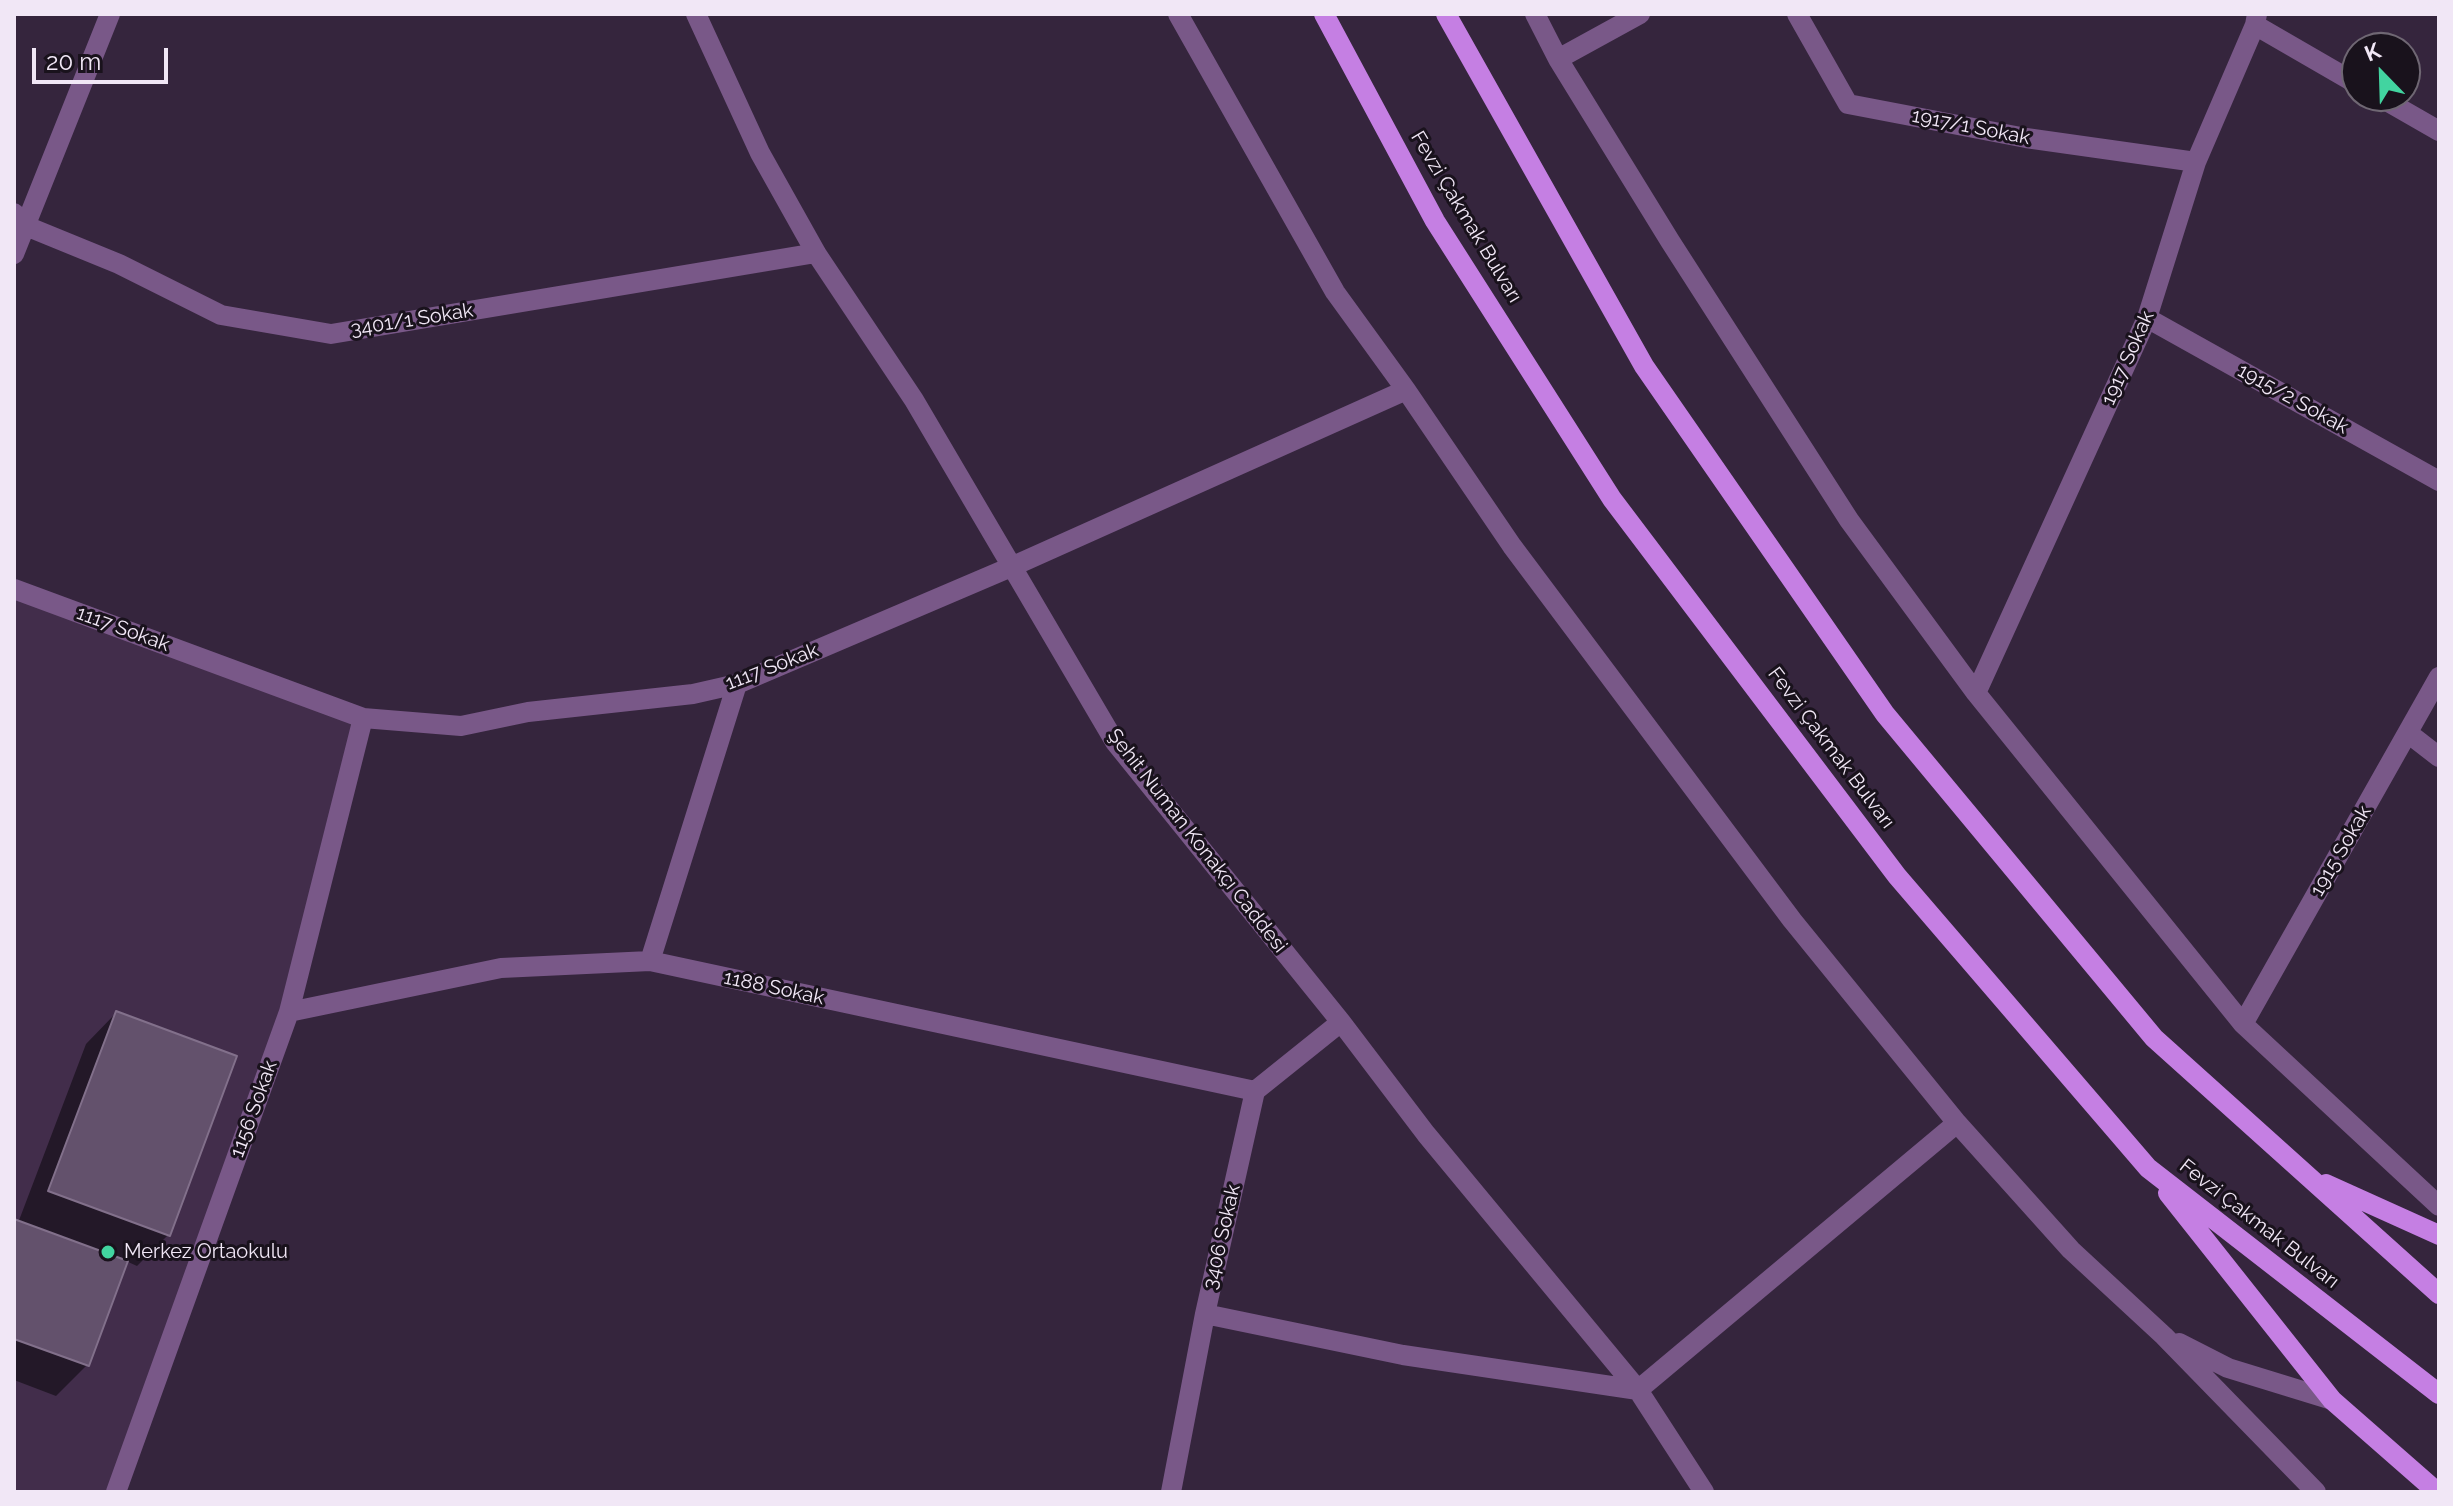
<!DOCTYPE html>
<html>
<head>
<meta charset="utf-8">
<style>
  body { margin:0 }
  #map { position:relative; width:2453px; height:1506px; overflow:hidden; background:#35253d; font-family:Raleway,sans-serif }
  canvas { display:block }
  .frame { position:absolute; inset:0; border:16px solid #f1e7f6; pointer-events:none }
  .north { position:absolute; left:2341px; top:32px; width:80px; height:80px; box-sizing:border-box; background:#19121c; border:2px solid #6f6773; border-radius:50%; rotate:337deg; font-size:22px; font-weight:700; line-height:32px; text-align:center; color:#f1e7f6 }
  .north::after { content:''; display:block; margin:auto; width:28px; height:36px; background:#42d4a0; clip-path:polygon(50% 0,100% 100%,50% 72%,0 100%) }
  .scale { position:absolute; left:32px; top:48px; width:136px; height:36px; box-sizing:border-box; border:4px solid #f1e7f6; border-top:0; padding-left:10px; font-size:24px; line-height:28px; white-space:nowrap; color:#f1e7f6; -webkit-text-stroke:6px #19121c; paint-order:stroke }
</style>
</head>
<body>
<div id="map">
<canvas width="2453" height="1506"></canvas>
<div class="frame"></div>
<div class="north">K</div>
<div class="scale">20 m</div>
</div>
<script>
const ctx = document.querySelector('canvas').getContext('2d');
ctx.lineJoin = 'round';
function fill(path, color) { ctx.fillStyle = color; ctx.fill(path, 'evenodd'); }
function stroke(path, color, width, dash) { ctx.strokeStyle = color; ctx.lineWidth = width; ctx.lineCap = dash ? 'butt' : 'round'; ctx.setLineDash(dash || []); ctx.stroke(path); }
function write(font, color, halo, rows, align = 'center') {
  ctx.font = font + ' Raleway,sans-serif'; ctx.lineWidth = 6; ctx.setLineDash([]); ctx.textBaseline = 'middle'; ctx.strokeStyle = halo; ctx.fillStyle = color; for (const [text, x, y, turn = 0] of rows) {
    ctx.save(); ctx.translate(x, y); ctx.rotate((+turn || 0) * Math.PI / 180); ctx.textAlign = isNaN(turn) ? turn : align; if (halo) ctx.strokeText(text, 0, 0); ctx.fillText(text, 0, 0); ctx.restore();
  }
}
fill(new Path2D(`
  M14,589L363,718L289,1012L116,1492H14Z`), '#422d4b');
fill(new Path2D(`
  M116,1013L168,1235L137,1266L126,1261L87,1365L56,1396L14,1380V1221L18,1223L86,1044Z`), '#0007');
const building = new Path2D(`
  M116,1011L237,1056L170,1236L48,1191Z
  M14,1219L128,1261L89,1366L14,1339Z`);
fill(building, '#63516c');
stroke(building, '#82708b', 2);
stroke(new Path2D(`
  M696,14L760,153L816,253L914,400L1115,742L1341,1022L1426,1134L1638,1390L1704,1492
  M1178,14L1335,292L1406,390L1512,546L1792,920L1957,1123L2071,1250L2164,1336L2316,1492
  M1535,14L1558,59L1670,241L1849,520L1976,693L2243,1024L2439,1206
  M1797,14L1848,104L2026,138L2196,162
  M2255,25L2357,84
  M1558,59L1640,14
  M2378,96L2439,131
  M14,213L26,226L119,264L221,315L331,334L816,253
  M14,254L110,14
  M2147,318L2439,481
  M14,589L363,718L461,726L528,712L693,694L737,684L1011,567L1406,390
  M1976,693L2147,318L2196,162L2255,25L2257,14
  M2408,733L2439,757
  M650,961L737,684
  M289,1012L501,968L650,961L1255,1091
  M2243,1024L2439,677
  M1205,1314L1403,1355L1638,1390L1957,1123
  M2179,1343L2228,1368L2332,1400
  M116,1492L289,1012L363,718
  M1171,1492L1205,1314L1255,1091L1341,1022`), '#795888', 20);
stroke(new Path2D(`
  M1324,14L1435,221L1612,499L1897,876L2148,1168L2439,1394
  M1446,14L1644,366L1885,714L2154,1038L2439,1294
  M2326,1184L2439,1235
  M2168,1193L2332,1400L2437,1492`), '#c57fe3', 20);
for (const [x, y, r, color] of [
  [108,1252,8,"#42d4a0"]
]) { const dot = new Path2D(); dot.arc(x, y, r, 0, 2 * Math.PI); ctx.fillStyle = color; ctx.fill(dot); stroke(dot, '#19121c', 3); }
write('20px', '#f1e7f6', '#19121c', [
  ["1917/1 Sokak",1971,127,11],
  ["Fevzi Çakmak Bulvarı",1466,217,59],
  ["3401/1 Sokak",412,320,-9],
  ["1917 Sokak",2128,358,-66],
  ["1915/2 Sokak",2293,399,29],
  ["1117 Sokak",123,629,20],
  ["1117 Sokak",772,667,-21],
  ["Fevzi Çakmak Bulvarı",1831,748,53],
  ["Şehit Numan Konakçı Caddesi",1197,841,52],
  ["1915 Sokak",2341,851,-60],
  ["1188 Sokak",774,988,12],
  ["1156 Sokak",254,1109,-70],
  ["Fevzi Çakmak Bulvarı",2259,1224,38],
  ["3406 Sokak",1222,1237,-77]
]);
write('20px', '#f1e7f6', '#19121c', [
  ["Merkez Ortaokulu",124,1252]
], 'left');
</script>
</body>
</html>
